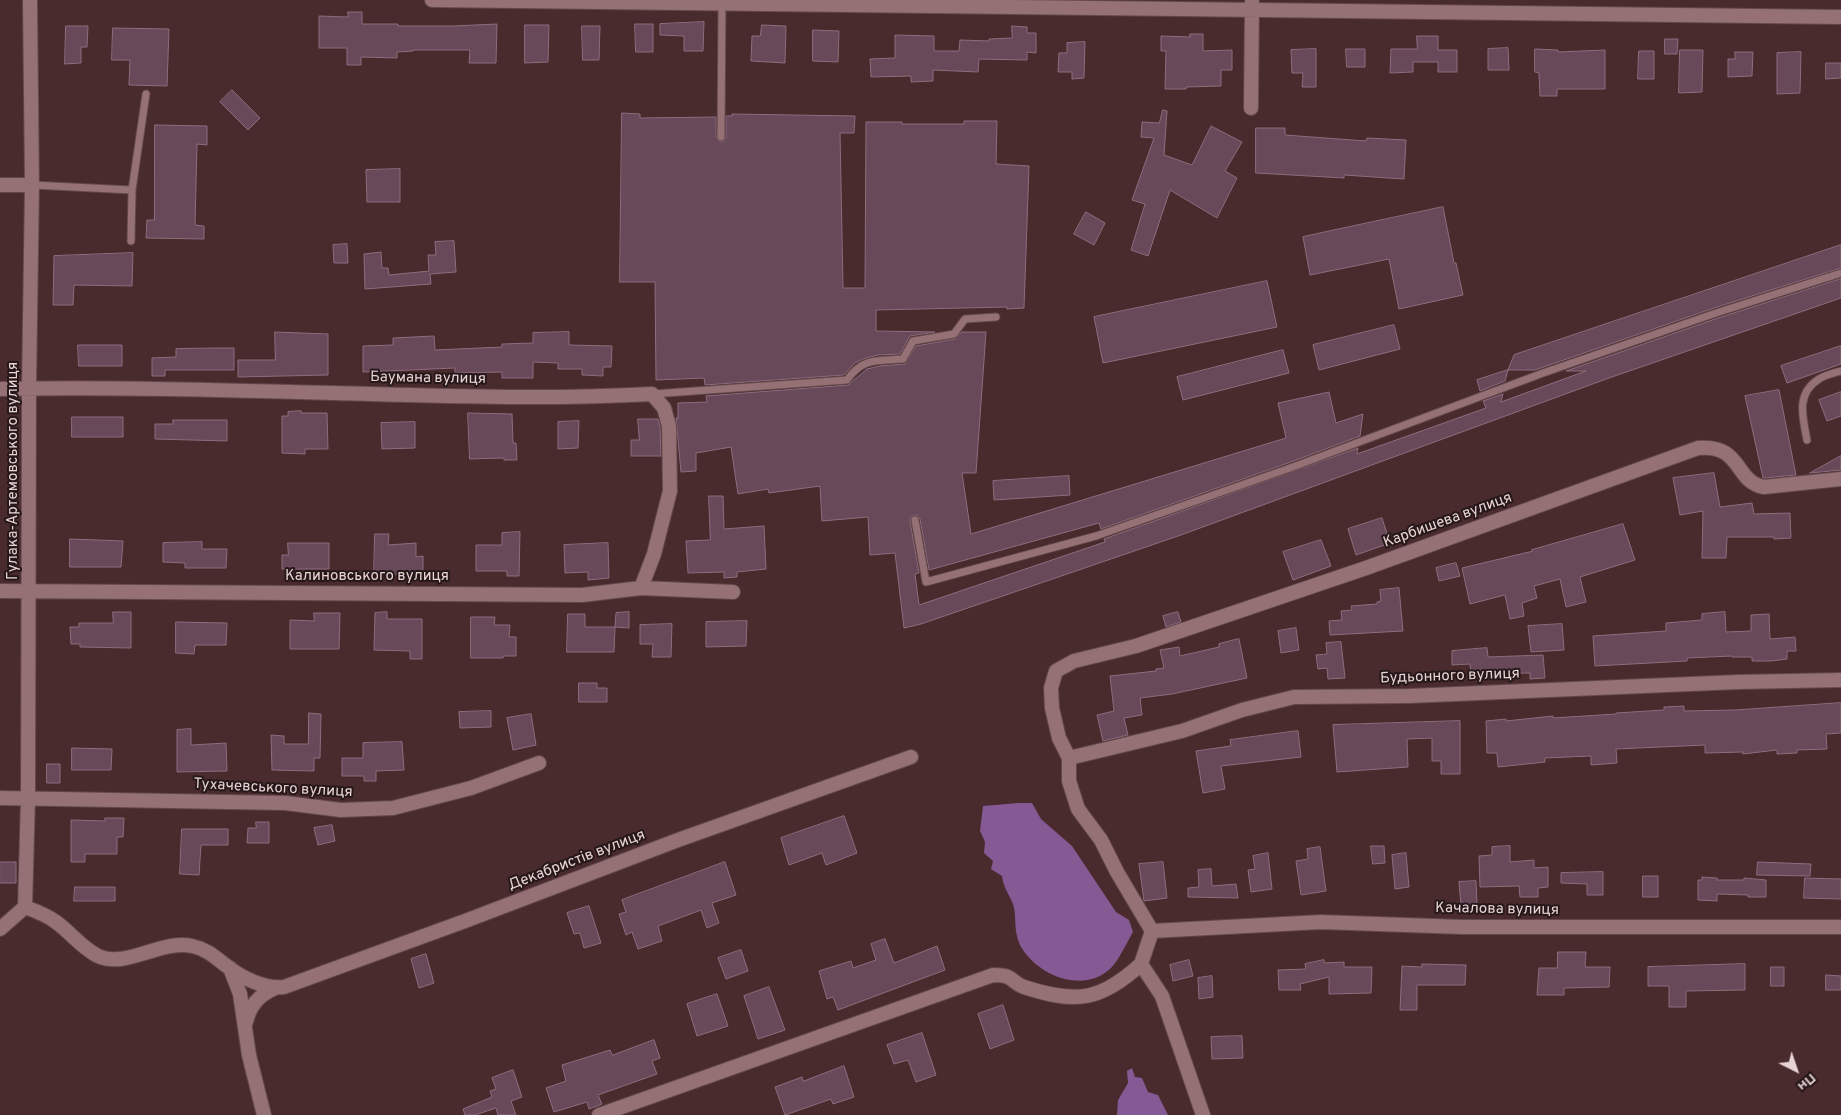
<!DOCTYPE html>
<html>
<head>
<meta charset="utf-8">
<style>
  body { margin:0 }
  #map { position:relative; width:1841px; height:1115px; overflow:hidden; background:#492a2d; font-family:Overpass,sans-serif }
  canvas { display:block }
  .north { position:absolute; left:1771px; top:1045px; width:50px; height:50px; -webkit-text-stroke:4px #261719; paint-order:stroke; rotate:139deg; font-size:14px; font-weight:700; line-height:20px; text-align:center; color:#e7d3d4 }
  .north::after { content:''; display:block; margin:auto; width:18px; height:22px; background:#e7d3d4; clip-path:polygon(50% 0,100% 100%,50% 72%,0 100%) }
</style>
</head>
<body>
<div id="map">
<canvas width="1841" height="1115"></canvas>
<div class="north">Пн</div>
</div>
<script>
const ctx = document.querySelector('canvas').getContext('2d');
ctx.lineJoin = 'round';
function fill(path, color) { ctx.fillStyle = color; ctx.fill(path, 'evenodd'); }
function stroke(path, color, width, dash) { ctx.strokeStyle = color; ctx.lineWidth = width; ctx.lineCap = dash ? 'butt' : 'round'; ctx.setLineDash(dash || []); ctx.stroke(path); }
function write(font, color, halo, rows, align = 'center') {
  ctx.font = font + ' Overpass,sans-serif'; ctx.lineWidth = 4; ctx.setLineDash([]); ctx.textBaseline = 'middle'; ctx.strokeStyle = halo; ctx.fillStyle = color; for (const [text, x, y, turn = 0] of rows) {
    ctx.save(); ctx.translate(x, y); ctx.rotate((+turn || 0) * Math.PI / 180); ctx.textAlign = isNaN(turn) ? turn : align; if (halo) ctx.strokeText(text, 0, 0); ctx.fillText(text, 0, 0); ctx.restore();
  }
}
fill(new Path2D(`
  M1018,803H1032L1041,819L1072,846L1116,912L1129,920L1133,932C1127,942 1119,960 1111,968C1083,995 1036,975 1020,945C1013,930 1017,917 1013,904C1009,894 1003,887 1002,876L991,869L993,861L984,853L985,842L980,831L983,806Z
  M1132,1068L1135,1077L1142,1078L1148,1092L1158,1095L1168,1115H1117L1118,1100L1128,1083L1127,1071Z`), '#855994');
const building = new Path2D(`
  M348,12H362V24H398V26H453L497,24L496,63H469L470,50H413V51L397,52V58L361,57V65H347V48H319V16L348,17Z
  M704,22L703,51H684V36L660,35V24Z
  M635,24H653V52H636Z
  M525,25H549L548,62L525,63Z
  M762,25L786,26L785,63L751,61L752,36H760Z
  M66,26H88L87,47H81V63L65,64Z
  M582,26H600L599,60H583Z
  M1012,26L1027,27V33H1036V53L1027,52V60L979,59L978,72L933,70V81L911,82V76L871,77L870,59L895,58V35L934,36V51H959L960,40L989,41V39L1012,38Z
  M113,28L169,29L167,86L129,85L130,60H112Z
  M813,30L839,31L838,62L813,61Z
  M1190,34H1203V51L1232,50V70H1221V86L1186,87V89H1165L1166,51H1161V36L1190,37Z
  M1417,36H1438V50H1457V72H1438V62H1413V72L1390,73L1391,49H1417Z
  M1665,39H1678L1677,54H1665Z
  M1085,42L1084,78L1072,79V72H1058L1059,53H1067V43Z
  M1508,48L1509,70H1488V49Z
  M1316,49V87H1302L1303,73H1292L1291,50Z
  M1346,49H1365V67H1347Z
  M1535,49L1558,50V52L1605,50V89H1557V96H1540L1539,73L1535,72Z
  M1680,50H1703L1702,92L1679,93Z
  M1639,51H1654V79H1638Z
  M1735,52H1753L1752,76L1728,77V59H1735Z
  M1801,52L1800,93L1777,94V53Z
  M1826,63H1841V78L1826,79Z
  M232,90L260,118L248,130L220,102Z
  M1163,110L1167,111L1164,155L1192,165L1211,126L1242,142L1225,171L1237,178L1217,218L1170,190L1148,256L1131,250L1145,204L1132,200L1154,138L1141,137L1142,122L1159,123Z
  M622,113L640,114V118L716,117V137L720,142L724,141L726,138V116H732V114L855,116L854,133H840L843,288H865L866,122H902V124H964V121H997L996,164L1029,166L1024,308L1007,309V307L876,310V331L935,332L910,336L900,354L878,355L863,359L855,363L844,375L705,385L704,378L656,380L655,282H620Z
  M155,125L207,126V145L197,144L195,225L204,226V239L146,238L147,220H154Z
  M1256,128H1285V135L1366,141L1367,138L1406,140L1404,179L1344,175V178L1256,173Z
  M400,169V202H367L366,170Z
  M1443,207L1454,263H1456L1463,295L1399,309L1389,259L1310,275L1303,237Z
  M1086,212L1105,223L1094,245L1074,234Z
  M454,241L456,272L430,274L431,284L365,289L364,254L381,252L382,268H388L389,275L429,271L428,255H436L435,242Z
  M347,244L348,263H334L333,245Z
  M1841,245V268L1714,308L1535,370H1508L1514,355Z
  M133,253L132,286L74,285L73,305H53L54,256Z
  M1841,279V298L1609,378L1181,535L921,624L904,628L895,553L870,555L868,517L822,521L820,486L769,493L768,489L738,494L731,447L696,453V471L681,472L676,418H678V403L707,402L706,396L848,385L867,369L879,366L905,364L916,346L955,339L962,332H986L976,473H962L971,534L1286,438L1278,403L1329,392L1336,423L1363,414L1360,436L1288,463L1101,529L1099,523L929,570L920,519L917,515H914L910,518V521L919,573L915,574L919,605L1105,542L1104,539L1358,448L1357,454L1486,408L1483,401L1503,394L1501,402L1586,371H1566L1718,318Z
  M1267,281L1277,327L1103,363L1094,317Z
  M1394,325L1400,349L1319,370L1313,345Z
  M275,332L328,334V375L238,377V360H275Z
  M569,332V345L612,346L611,367H603V376L582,375V369H558V363L533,362V378H502V372L455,373V368L363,372V346L393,345V338L434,336L435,350L502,347V344L533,343V333Z
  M78,345H122V366H79Z
  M1841,346V364L1787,383L1781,366Z
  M216,348H234V370H165V376H152V358L176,357V349Z
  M1283,350L1289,373L1183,400L1177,377Z
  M1508,370L1505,381L1480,391L1477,380Z
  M1779,390L1796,475L1765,478H1763L1745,396Z
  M1841,392V416L1827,421L1819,400Z
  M301,411V413H327L328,449H305V454L282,453V416H288V412Z
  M468,413L512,414L513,443H516L517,460H504V458L470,459Z
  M72,417H123V437H72Z
  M638,419H658L660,427L661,456H631V440H639Z
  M173,420H227V441L155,439V424H173Z
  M579,421L578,448L558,449V422Z
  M415,422V448L382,449L381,423Z
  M1841,456V470L1810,473Z
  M1714,473L1720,507L1752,503L1754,514L1790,513L1791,538L1774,539V537H1727L1726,558H1702L1703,511L1680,515L1673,478Z
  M1069,476L1070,495L994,500L993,481Z
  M709,496H723L724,529L764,526L766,569L737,572V577L724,578V572L688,573L686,541L710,540Z
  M1382,518L1390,543L1356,555L1348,529Z
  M1623,524L1635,560L1580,577L1586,602L1566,607L1560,579L1534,586L1537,598L1522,603L1524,616L1510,619L1505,595L1470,604L1462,568L1533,551L1532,550Z
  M520,532L519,576H507V571H476V545H502V533Z
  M375,534H389L388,545L416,543V557L423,556V576H408V574L374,575Z
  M70,539L123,541L121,567H70Z
  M1321,540L1331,566L1293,580L1283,552Z
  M202,542V549H227L226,568H185V563L163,562V543Z
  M288,543H329V569H282V555H288Z
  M608,543L609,578L588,580V572L565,573L564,545Z
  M1456,563L1460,576L1439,581L1436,568Z
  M1399,588L1403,631L1330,635L1329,621L1342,620L1341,611L1352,610L1351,606L1377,604V602L1381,601L1380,590Z
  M113,612H131V648L80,647V644H71L70,627H79V623H113Z
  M387,612V619H422V659H410V651L374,650L375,613Z
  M629,612V628L615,627L616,613Z
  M1178,612L1181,622L1166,627L1163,616Z
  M1725,612L1726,632L1751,631V615L1769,614L1770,639L1795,637L1796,651H1787V659L1771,661H1752V657H1732V656L1687,658V661L1595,666L1593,636L1666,631V623L1702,620V614Z
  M314,613H340L339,649H290V620L314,621Z
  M568,614H585V627H615L614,652H567Z
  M471,617H495L494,625H510L509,637H516V656H503V658H471Z
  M747,621L746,646L706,647V622Z
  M176,622L227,623L226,645H195L194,654L176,653Z
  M672,624L671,657H652L653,644H640V625Z
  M1562,624L1564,650L1531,652L1528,626Z
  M1296,628L1299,650L1281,653L1278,631Z
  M1239,639L1247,678L1172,694L1140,698L1142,715L1124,718L1128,735L1103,741L1097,715L1114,711L1110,676L1156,671V669L1164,668L1160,650L1179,647L1180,656L1219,647V644Z
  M1341,642L1345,678L1328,679L1327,668L1318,669L1316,655L1327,654L1326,643Z
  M1487,648L1488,657L1543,655L1545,678L1530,679V673L1471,674L1470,664L1452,665V651Z
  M579,683H597V688H607V702H579Z
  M1841,703V733L1826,734L1827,749L1797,750V753L1777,754V750L1743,754V752L1705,753V745L1616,749L1617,763L1591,765V756L1545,758V762L1498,767L1497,753H1487L1486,721L1506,719V721L1553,716V718L1616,714V713L1664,710V707L1684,706V711L1735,710Z
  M491,711V727L460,728L459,712Z
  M309,713L321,714L320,758H314V771L272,770L271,735L284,736V744H308Z
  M531,714L536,745L513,750L507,718Z
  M1460,721V774H1441V761H1432V738L1407,739L1408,767L1337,772L1333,725Z
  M191,729V745L226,743L227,771L177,772V730Z
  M1298,731L1301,757L1221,766L1225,789L1203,793L1196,751L1231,746L1230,740Z
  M402,742L404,770L376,771V781H364V776H342V758H363V743Z
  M72,748L112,749L111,770H72Z
  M47,764H60V783H47Z
  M844,816L857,853L826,865L822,853L789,865L781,838Z
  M105,818H124L123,837H117V854H85V862H71V820L105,821Z
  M256,822H269V843H247L248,828H256Z
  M332,825L335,841L318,845L314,828Z
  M182,829H228V845H201L199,875L180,874Z
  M1371,846H1384L1385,863L1373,864Z
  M1510,846V862L1534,860V868L1548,867V887L1538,888V897H1520L1519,886L1480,887L1479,856L1492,855V847Z
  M1320,847L1326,891L1301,895L1296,861L1308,859L1307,849Z
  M1268,853L1272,889L1251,892L1248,870L1255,869L1253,856Z
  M1406,853L1409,887L1395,889L1392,855Z
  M0,862H16V883H0Z
  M725,862L736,895L712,903L719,923L707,928L701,910L658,926L662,941L638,949L632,932L626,935L619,914L626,912L622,900Z
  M1163,862L1167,898L1144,901L1139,864Z
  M1758,862L1811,864L1810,876L1757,875Z
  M1211,869L1212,886L1236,884L1238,898L1188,897V888L1199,887L1198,870Z
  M1603,872V895H1587V884L1561,883V873Z
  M1643,876H1658V897H1643Z
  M1702,877L1717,878V880H1744V878L1766,880V897H1748V895L1717,894V901L1698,900V880H1702Z
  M1805,878L1841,879V899L1804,898Z
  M1476,881L1477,905L1461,906L1459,882Z
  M75,887H115V901H74Z
  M589,906L601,943L584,948L580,933L574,934L567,913Z
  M885,939L894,963L937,946L945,970L838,1010L833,997L827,999L819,971L851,961L853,968L876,960L871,944Z
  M741,950L748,971L726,979L718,958Z
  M1558,952H1586L1585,967H1610L1609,987L1564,988V995H1537L1539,968H1557Z
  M426,954L434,983L419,988L411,959Z
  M1189,960L1193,976L1173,981L1170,965Z
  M1324,960V963L1344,962V967H1372L1371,993L1329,994V977L1300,984L1301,990H1279L1278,970L1306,969L1305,964Z
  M1422,964L1466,965L1465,985H1417V1010H1400L1402,966L1422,967Z
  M1745,964V990L1686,991V1007H1669V986H1648V967Z
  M1771,967H1784V986H1771Z
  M1826,975L1841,976V990H1826Z
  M1212,976L1213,997L1199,999L1198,978Z
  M769,987L785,1030L758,1039L744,996Z
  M717,994L728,1026L697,1036L687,1004Z
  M1003,1005L1014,1040L990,1049L978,1014Z
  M922,1033L936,1075L916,1082L908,1060L894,1064L887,1045Z
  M1242,1036L1243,1058L1212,1059L1211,1037Z
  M654,1040L660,1058L652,1061L657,1074L598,1095L602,1104L589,1109L587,1102L554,1112L546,1088L566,1081L562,1065L610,1050L612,1055Z
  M844,1066L854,1097L833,1104L831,1099L785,1115L775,1087L802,1077L803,1081Z
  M513,1070L522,1097L511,1101L516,1115H498L496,1108L475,1115H465L463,1109L492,1097L490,1091L496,1089L492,1078Z`);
fill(building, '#67495a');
stroke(building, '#8d6d7e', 1);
const lane = new Path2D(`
  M721,137L722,3
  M32,185L132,190L131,241
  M132,190L146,94
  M653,394L847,380C863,357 878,361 903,359L913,341L954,334L965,319L996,317
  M1807,440C1803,418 1795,394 1819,379C1825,375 1834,373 1841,371
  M915,520L926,582L1096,536L1290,468L1543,373L1716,313L1841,273`);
const street = new Path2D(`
  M432,0L1841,17
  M1251,108L1252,2
  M0,185H32
  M0,389C111,387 223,390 334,393C440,396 546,400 652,394L664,408L669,426L670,491L654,554L641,588
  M0,591L582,595L641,588L733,592
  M1069,758L1182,731L1242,710L1294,697L1409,696L1738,682L1841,680
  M0,798L285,803L341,810L393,808L471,788L539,763
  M25,907C36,911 47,915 56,922C70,932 82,948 98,956C126,969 162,939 192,946C207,949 216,958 228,967C244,979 265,989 284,987L465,921L678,840L911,757
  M0,929L25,907L28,798L29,388L32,185L30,0
  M1152,931L1321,922L1462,927H1841
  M230,968L240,994L249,1055L264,1115
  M246,1022C250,1005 259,995 275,988
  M599,1115L993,975C997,975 1004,975 1008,977C1014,980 1017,985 1024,987C1076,1004 1101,1001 1141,964
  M1203,1115L1162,996L1141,964L1152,931L1117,872L1101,840L1078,809L1069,781V758L1059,738L1052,708L1051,688L1056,671L1074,661L1136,646L1366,568L1698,448C1743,444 1734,482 1764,487L1841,479`);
stroke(lane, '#62484b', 9);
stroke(street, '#62484b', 16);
stroke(lane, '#957074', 7);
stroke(street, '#957074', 14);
write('15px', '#e7d3d4', '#261719', [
  ["Баумана вулиця",428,379,1],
  ["Гулака-Артемовського вулиця",14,471,-90],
  ["Карбишева вулиця",1448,521,-20],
  ["Калиновського вулиця",367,577],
  ["Будьонного вулиця",1450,677,-2],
  ["Тухачевського вулиця",273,789,3],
  ["Декабристів вулиця",577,861,-21],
  ["Качалова вулиця",1497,910,1]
]);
</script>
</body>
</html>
